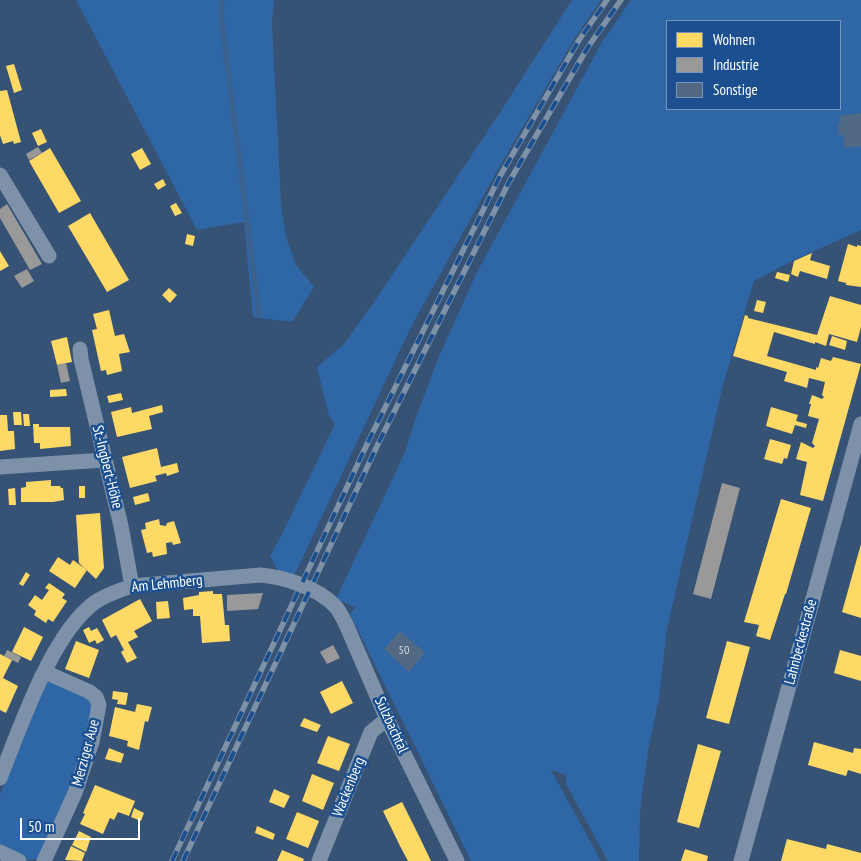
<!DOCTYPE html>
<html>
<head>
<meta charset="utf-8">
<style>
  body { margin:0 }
  #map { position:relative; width:861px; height:861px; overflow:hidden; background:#365274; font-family:"PT Sans Narrow",sans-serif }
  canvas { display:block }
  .legend { position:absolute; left:666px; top:20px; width:175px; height:90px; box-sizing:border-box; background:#1b4f8f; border:1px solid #7695bc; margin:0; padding:6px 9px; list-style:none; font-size:15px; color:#fff }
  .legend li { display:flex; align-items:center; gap:10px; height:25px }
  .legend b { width:25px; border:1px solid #7695bc }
  .scale { position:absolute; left:20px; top:818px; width:120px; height:22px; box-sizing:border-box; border:2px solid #fff; border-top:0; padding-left:6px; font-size:15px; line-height:18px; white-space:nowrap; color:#fff; -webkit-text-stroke:4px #1b4f8f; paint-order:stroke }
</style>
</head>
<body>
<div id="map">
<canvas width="861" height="861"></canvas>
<ul class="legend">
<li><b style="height:14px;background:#ffd966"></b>Wohnen</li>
<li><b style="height:14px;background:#999"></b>Industrie</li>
<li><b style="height:14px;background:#526984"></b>Sonstige</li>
</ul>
<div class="scale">50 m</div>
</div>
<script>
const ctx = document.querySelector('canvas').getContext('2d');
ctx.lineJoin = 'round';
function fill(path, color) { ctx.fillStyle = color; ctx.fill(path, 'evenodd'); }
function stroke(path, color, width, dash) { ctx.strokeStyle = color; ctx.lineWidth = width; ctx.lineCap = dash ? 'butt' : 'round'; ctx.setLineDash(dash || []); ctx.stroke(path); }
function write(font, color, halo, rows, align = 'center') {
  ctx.font = font + ' "PT Sans Narrow",sans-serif'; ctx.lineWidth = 5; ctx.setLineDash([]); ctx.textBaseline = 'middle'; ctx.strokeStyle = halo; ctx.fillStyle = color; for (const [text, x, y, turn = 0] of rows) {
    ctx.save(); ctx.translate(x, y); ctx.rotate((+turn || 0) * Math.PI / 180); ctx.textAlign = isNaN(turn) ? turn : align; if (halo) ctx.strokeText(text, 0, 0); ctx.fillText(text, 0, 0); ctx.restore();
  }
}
fill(new Path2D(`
  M76,0H274L272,23L281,204L286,237L296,265L314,287L292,322L253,317L244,222L197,230Z
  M572,0H601L575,38L496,173L411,327L293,578L278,571L270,556L281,536L335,424L329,416L317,367L344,344L372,305L497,117Z
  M631,0H861V230L792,261L754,281L723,385L667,629L659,698L648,751L640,812L639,861H608L566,784V775L551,770L601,861H471L350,614L356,608L336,599L405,452L415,420L439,356L477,272L602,42ZM667,21H840V109H667Z
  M50,681L94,699L83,757L38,859L26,860L0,846V795L28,721L46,684Z`), '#2f66a5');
fill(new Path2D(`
  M14,64L22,90L14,93L6,66Z
  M7,90L21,142L14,144L13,141L3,144L0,135V91Z
  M41,129L47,142L38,146L32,133Z
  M50,148L81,201L59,213L29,161Z
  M142,148L151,164L140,170L131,154Z
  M163,179L166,185L158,190L154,184Z
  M176,203L182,213L175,216L170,206Z
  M90,213L129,280L107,292L68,226Z
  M187,234L195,236L193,246L185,244Z
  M848,244L857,247V245L861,246V287L846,285V283L838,281Z
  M0,251L9,266L0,271Z
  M812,253L810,260L830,266L827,279L800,271L798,277L791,274L794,261Z
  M777,272L790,275L788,282L775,278Z
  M169,288L177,295L170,303L162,295Z
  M830,296L861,305V327L857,342L829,334L826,346L815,342V344L774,332L767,356L816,370V367L818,368L821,358L831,361L833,357L861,364L823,501L800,495L807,462L796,459L801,442L813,448L815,446L812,443L819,419L808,416L811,404H809L812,395L822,399L824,397L822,395L825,382L809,378L807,388L801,386L784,381L787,372L733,356L745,315L748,316V318L817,335Z
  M757,300L766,302L763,313L754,311Z
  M109,310L115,336L124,334L130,352L119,354L122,371L107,375L106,370L101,371L92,330L97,329L93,314Z
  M832,336L847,341L845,350L829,345Z
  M67,337L72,362L57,365L51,341Z
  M66,389L67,396L50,397V390Z
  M121,393L123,400L109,403L107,396Z
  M162,405L163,412L149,416L152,429L117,437L111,412L131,407L132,413Z
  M771,407L798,415L796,421L807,424L806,428L795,425L792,434L766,426Z
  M13,412H21L22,425H14Z
  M23,414H29L30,426H24Z
  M0,415H7L8,431H14L15,449L0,451Z
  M33,424H39V427H70L71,446L40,449V443H34Z
  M770,439L791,445L787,459L784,458L782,464L764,459Z
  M157,448L161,467L177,463L179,472L167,476L166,473L155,476L157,481L130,488L122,457Z
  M51,480V486H60L61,488H63L64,500L53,502H21V488L26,487V482Z
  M79,486H85V498H79Z
  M15,488L16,505H9L8,489Z
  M148,493L150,501L135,505L133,497Z
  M781,499L811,508L786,594H785L770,640L756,636L759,625L744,622Z
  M100,513L104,568L96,579L79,563L76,515Z
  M159,519L160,525L166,526L167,523L174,521L181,543L173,545L172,542L166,543L167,554L153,557L152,552L147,553L141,530L146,529L145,523Z
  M861,544V618L842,612Z
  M58,557L70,565L73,560L87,570L75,588L49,571Z
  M26,572L30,575L23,586L19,584Z
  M49,583L65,594L62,598L67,601L53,622L48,619L46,623L34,615L36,611L28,605L35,595L42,600L49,590L45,588Z
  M213,591V594H222L225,625H229L230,641L202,643L200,616H193V609L184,610L183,598L199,595V592Z
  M140,599L152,621L134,631L138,637L128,642L137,658L127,663L121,652L124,650L116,635L111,638L102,620Z
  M168,601L170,618L157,619L156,602Z
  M24,627L43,637L31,661L12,652Z
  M89,627L91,631L97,628L104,640L97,644L95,640L89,643L83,630Z
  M76,641L99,650L89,678L65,669Z
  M727,641L750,647L729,724L706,718Z
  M840,650L861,656V681L834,673Z
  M0,654L12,660L3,678L18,686L6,713L0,710Z
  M342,681L353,703L331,714L320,692Z
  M113,691L128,693L126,705L117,704L118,700L112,699Z
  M137,704L152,707L148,722L145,721L139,750L127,746L128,741L109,736L115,707L135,712Z
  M304,718L321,725L317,732L300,726Z
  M328,736L350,744L339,771L317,763Z
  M814,742L853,753L854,748L861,749V774L848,770L846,776L808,765Z
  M698,744L721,751L699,828L677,822Z
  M109,748L124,754L121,763L105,759Z
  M312,774L334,783L323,810L302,801Z
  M95,785L135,801L129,816L118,812L114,820L110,818L103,834L80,824L85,814L83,813Z
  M274,789L290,796L284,808L269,802Z
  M402,802L419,836L431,861H408L400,846L383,811Z
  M134,808L144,813L141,821L131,817Z
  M297,812L319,821L308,848L286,839Z
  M257,826L275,834L273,840L255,833Z
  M79,831L91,837L86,852L72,845Z
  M787,839L826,849L827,844L861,853V861H781Z
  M71,846L85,853L82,861L65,860Z
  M685,849L708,856L707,861H681Z
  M282,850L304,859L303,861H277Z`), '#ffd966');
fill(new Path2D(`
  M38,147L42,153L29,160L26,154Z
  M7,204L42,264L30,270L0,218V209Z
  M27,269L34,281L22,288L14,276Z
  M66,363L70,381L61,383L57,365Z
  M722,483L740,488L711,599L693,594Z
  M263,593L258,609L227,611V595Z
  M333,645L340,658L327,664L320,652Z
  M7,650L21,657L18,663L4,656Z`), '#999');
stroke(new Path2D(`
  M222,0L221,16L259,314`), '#3b618d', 5);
fill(new Path2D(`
  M861,113V146L845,148L843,135H839L838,123H841L840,116Z
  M400,631L425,653L409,672L384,649Z`), '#526984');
stroke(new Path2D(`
  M0,175L49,256
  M80,349L81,359L121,526L132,586
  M0,467L104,460
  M0,778C20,728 51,635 94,603C105,595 120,590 132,586L260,575C285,577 318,588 335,606C339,610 342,617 345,622L387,719L457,861
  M0,852L19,861
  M44,861L75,793L92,742L99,705L96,697L90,692L45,672
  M319,861L371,732L387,719
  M741,861L861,424`), '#7d92a8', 15);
const rail = new Path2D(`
  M172,861L369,440L500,176L579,40L607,0
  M183,861L378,444L509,182L588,47L621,0`);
stroke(rail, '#7e92a7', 5.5);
stroke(rail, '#1b4f8f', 4, [11]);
write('12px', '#d4dae0', null, [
  ["50",404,651]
]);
write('15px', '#fff', '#1b4f8f', [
  ["St.-Ingbert-Höhe",107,467,76],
  ["Am Lehmberg",167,584,-6],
  ["Lahnbeckestraße",801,642,-75],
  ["Sulzbachtal",391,725,65],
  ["Merziger Aue",86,753,-75],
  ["Wackenberg",349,787,-68]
]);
</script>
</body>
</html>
